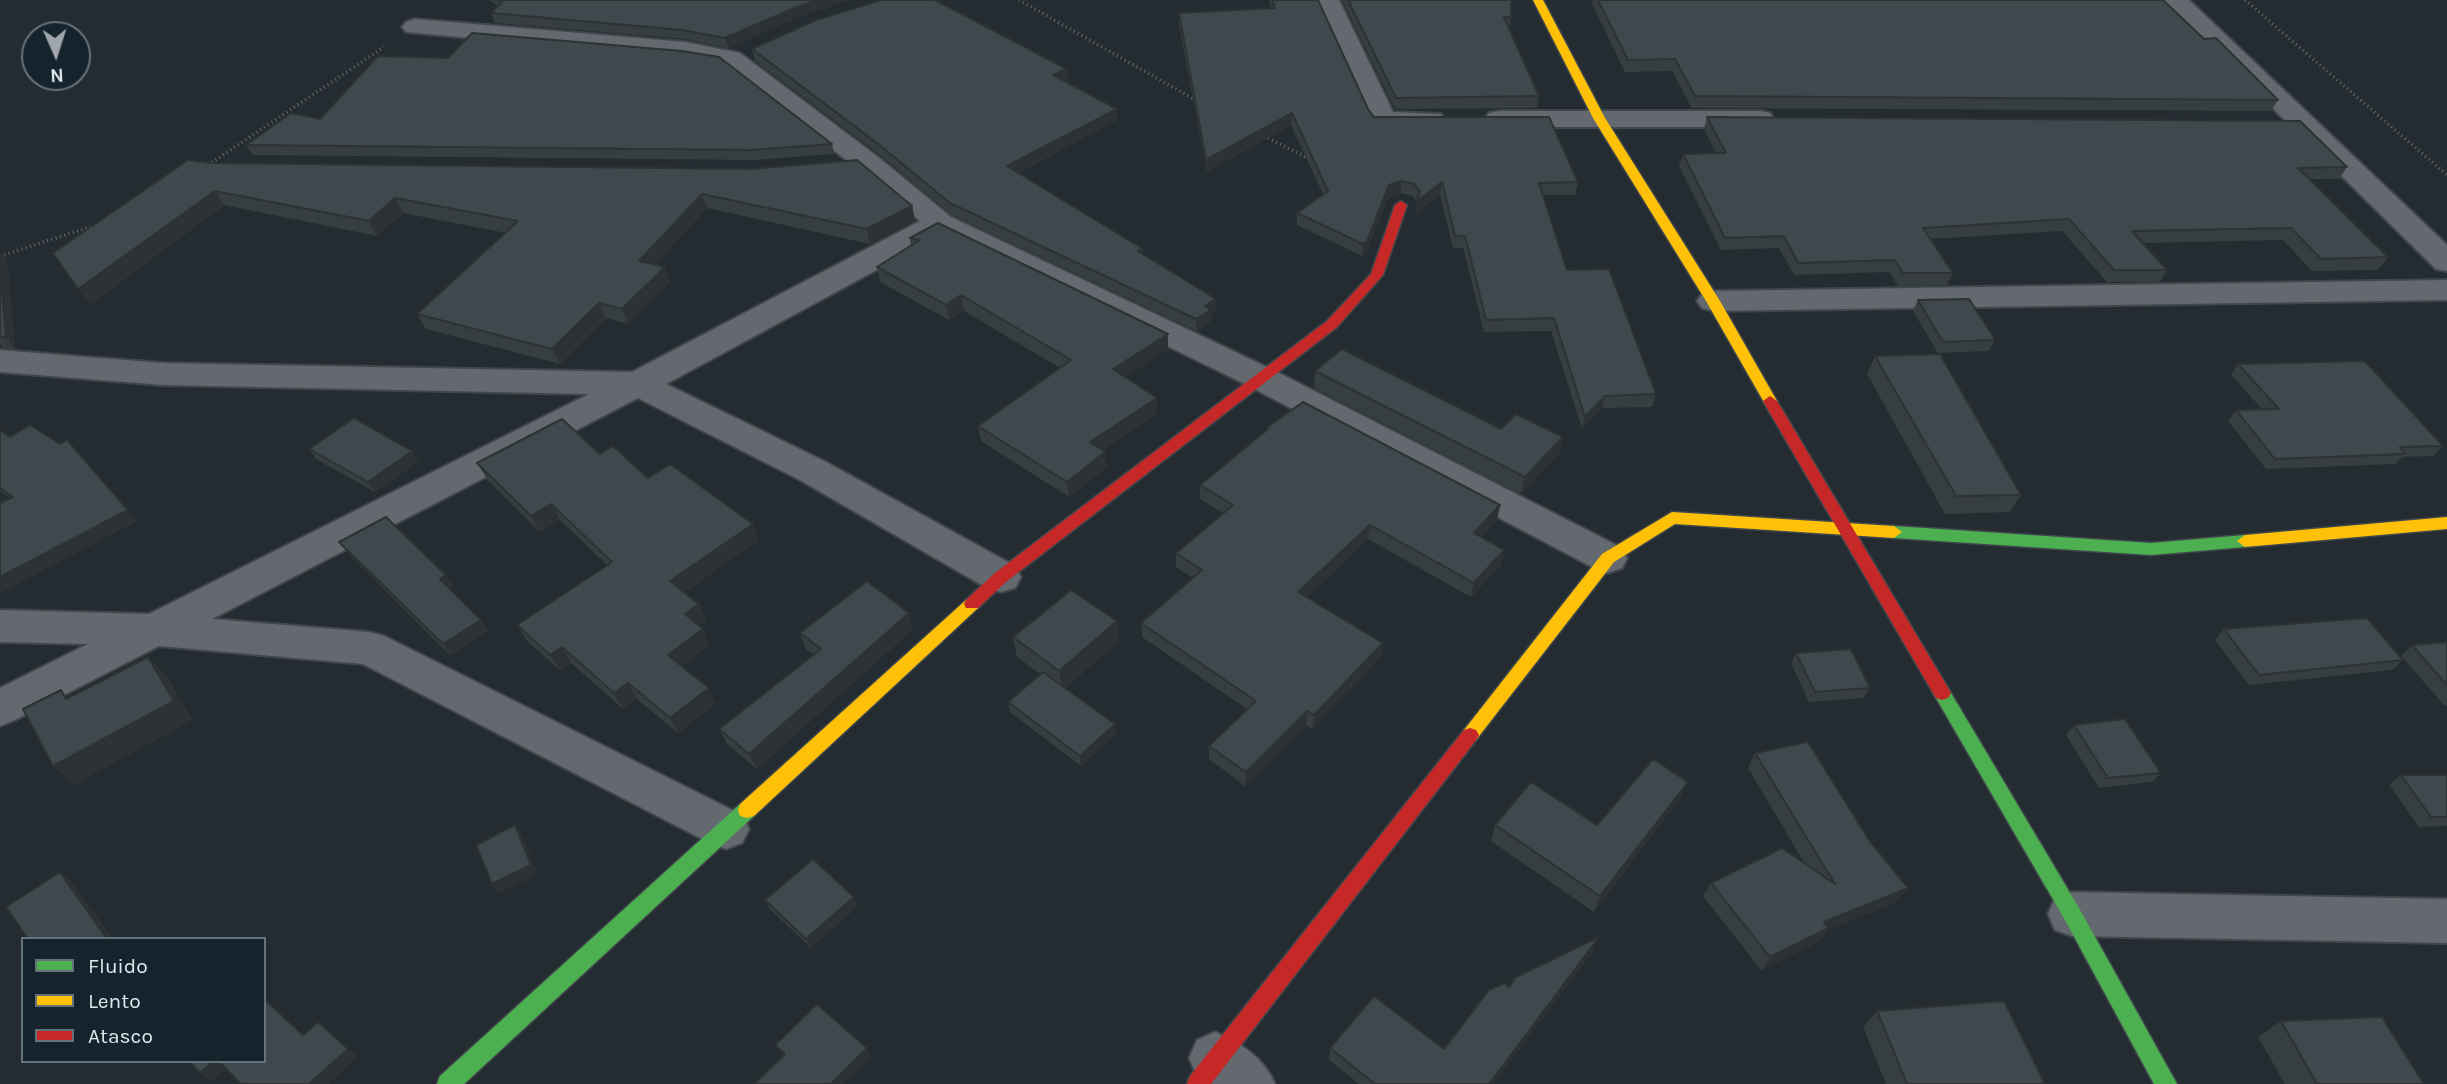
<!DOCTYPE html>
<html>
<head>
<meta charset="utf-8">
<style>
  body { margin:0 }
  #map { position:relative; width:2447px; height:1084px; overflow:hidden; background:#242c31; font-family:Karla,sans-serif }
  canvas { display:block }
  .legend { position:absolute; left:21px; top:937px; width:245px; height:126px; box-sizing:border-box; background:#15232d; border:2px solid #66727b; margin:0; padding:9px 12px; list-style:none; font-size:21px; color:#dfe8ef }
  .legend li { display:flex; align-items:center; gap:14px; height:35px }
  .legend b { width:35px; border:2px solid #66727b }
  .north { position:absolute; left:21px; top:21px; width:70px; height:70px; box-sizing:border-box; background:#15232d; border:2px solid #66727b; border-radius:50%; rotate:177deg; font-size:19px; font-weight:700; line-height:28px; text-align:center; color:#dfe8ef }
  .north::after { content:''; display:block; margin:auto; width:24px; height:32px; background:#9ea6ac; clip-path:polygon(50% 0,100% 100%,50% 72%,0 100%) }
</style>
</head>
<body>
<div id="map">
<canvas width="2447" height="1084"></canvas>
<ul class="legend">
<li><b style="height:9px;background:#4caf50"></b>Fluido</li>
<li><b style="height:9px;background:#ffc107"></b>Lento</li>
<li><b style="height:9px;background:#c62828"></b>Atasco</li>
</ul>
<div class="north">N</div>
</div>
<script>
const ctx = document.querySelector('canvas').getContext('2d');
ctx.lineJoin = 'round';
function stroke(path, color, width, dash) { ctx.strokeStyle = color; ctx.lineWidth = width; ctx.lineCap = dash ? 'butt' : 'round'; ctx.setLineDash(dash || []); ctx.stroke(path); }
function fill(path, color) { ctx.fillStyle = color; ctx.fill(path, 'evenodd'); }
const street = new Path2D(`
  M1315,0H1339L1393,112L1441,114L1445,120L1441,126L1431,128L1373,126Z
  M2163,0H2189L2447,245V271L2436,269Z
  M415,19L685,42L740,53L878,157L951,217L1273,370L1622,548L1627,558L1622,568L1608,573L1594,568L1249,386L941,235L666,384L826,462L1015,566L1021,577L1015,588L1001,592L987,588L800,480L638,398L212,619L369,632L384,636L742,815L749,829L742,843L726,849L710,843L363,664L159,646L15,720L0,726V688L88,644L0,642V610L149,614L589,394L163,385L0,372V350L163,363L632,372L920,221L858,169L723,65L685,58L406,32L402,27L406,22Z
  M1499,111H1760L1770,113L1774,119L1770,125L1760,127H1499L1489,125L1485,119L1489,113Z
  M2447,280V300L1713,311L1702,308L1697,301L1702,294L1713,291Z
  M2072,892L2447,899V943L2072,936L2055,930L2048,914L2055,898Z
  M1215,1032C1241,1043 1264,1058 1275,1084H1207L1197,1076L1189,1058L1197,1040Z`);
const fast = new Path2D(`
  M1894,526L2151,543L2245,535L2253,541L2245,547L2151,555L1894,538L1886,532Z
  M1942,686L1948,688L2079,908L2177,1084H2154L2065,920L1936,698L1933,693L1936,688Z
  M747,802L754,804L756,810L754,816L464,1084H437L440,1076L740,804Z`);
const slow = new Path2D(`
  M1533,0H1543L1605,118L1720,301L1777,401L1775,404H1765L1706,301L1593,118Z
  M1672,512L1894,526L1902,532L1894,538L1675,524L1614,562L1476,740L1470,742L1464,740L1461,735L1464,730L1602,554Z
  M2447,517V529L2245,547L2237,541L2245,535Z
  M972,598L978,600L980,604L978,608L754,816L747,818L740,816L738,810L740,804L966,600Z`);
const jam = new Path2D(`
  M1401,201L1407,205L1383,275L1337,327L1007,581L978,608H966L964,604L966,600L995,573L1327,321L1371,274L1395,205Z
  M1770,396L1777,401L1948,688L1951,693L1948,698L1942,700L1936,698L1763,401Z
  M1470,728L1476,730L1479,735L1476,740L1211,1084H1187L1190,1076L1464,730Z`);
stroke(street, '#40474c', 4);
stroke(fast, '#40474c', 3);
stroke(slow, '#40474c', 3);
stroke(jam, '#40474c', 3);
stroke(new Path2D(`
  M1019,0L1197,101
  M2245,0L2447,175
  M1264,136L1310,159
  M208,165L384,47
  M0,256L96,225`), '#656a6e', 3.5, [1, 3.5]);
fill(street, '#63696e');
fill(fast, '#4caf50');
fill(slow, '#ffc107');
fill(jam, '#c62828');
fill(new Path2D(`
  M489,0H850L799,17L728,48L685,39L495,23L491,13L498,6Z
  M1269,0H1318L1368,109L1374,117L1578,182L1575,195H1543L1567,270L1656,394L1652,407L1602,408L1582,429L1551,331L1484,332L1463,248H1453L1440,194L1416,214L1417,202L1413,196L1400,193L1388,198L1366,253L1362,256L1297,225V213L1323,194L1291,125L1207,172L1179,25V13L1271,8Z
  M1342,0H1511V17L1509,29L1539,96L1537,108L1395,109Z
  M1593,0H2163L2204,39L2278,100L2271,111L1692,108L1672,71L1625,72L1592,4Z
  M752,49L1067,69L1068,80L1065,81L1117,109V120L1018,173L1143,249V255L1216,299V311L1211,314V321L1197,331L952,215L880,155L755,61Z
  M1707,117L2347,167L2339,179H2309L2388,257L2378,270L2312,271L2283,240L2143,243L2167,270L2160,282H2107L2062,231L1930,239L1953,273L1947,285L1898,286L1889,272L1794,275L1779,248L1721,250L1679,166L1683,154L1716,153L1704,129Z
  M320,119L832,144L834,154L754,160L253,155L246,145Z
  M211,163L912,206L915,220L870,244L707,208L655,265L670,282L628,324L606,318L560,364L426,329L417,314L506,233L403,213L377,236L224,205L90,305Z
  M938,223L1168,334V349L1126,377L1157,414L1102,450L1107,467L1069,497L981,441L978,426L1060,368L964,311L949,320L880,282L877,267L911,245L910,238Z
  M0,251L7,259L15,349L3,348L0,344Z
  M1918,300L1995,339L1990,349L1988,351L1938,353L1913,311Z
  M1875,356L2021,495L2010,512L1945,514L1867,374Z
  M2238,364L2443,446L2434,456L2402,457L2396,464L2266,469L2228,421L2236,410L2262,409L2231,375Z
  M1315,371L1501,429L1559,454L1521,494L1314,388Z
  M1266,428L1500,505L1497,520L1481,537L1504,550L1501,565L1471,597L1368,539L1307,597L1383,643L1381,657L1312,729L1306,725L1245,786L1209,759V746L1247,709L1142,637L1141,623L1193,578L1176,567V553L1223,513L1200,499V485L1266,431Z
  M0,430L137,521L0,593V503L10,498L0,491Z
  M309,449L412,451L418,462L375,492L316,459Z
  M600,454L648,478L759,540L685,592L699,604L706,620L699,625L710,645L682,666L716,703L678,733L637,699L623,709L571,663L560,670L527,641L517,625L607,565L560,520L540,532L487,479L477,463Z
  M339,542L446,575L453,585L449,588L481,620L488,631L450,655L347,552Z
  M1117,621L1119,641L1065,688L1116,734L1081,766L1010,712L1008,702L1040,674L1017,657L1013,637Z
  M913,629L757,769L727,744L719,729L814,655L806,649L800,633Z
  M2224,629L2403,660L2392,670L2249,685L2215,640Z
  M2447,642V705H2444L2401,656L2412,645Z
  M1796,653L1870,688L1864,698L1809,702L1791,663Z
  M2074,725L2161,773L2152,782L2099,788L2066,735Z
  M1755,753L1897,902L1828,930L1820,941L1761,970L1703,896L1711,883L1805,864L1748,768Z
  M2447,773V826L2419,827L2389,785L2401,775H2445Z
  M1688,782L1680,798L1594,912L1491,841L1495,825H1597Z
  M765,900L858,906L811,948L770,909Z
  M1594,950L1493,1084H1359L1329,1060L1330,1048L1444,1049L1509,987Z
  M1877,1011L2045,1084H1886L1863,1027Z
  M2281,1021L2424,1084H2285L2258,1037Z`), '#363e42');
fill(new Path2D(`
  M818,0H850L799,17L728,48L725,38L797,7Z
  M1067,69L1068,80L1055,86L1053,75Z
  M1117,109V120L1009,177L1007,166Z
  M1292,113L1291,125L1207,172L1206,160Z
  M1402,181L1400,193L1388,198L1366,253L1362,256L1363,244L1389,185Z
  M1442,182L1440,194L1416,214L1417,201Z
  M215,191L224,205L90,305L78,289Z
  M702,194L707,208L645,276L639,261Z
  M395,198L403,213L377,236L369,221Z
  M912,206L915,220L870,244L867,229Z
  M0,251L7,259L15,349L6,338L0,268Z
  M665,267L670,282L628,324L622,309Z
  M961,295L964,311L949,320L946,305Z
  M1216,299V311L1211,314V321L1197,331L1196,319L1205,306Z
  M599,303L606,318L560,364L552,349Z
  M1168,334V349L1115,384L1113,369Z
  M1605,396L1602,408L1582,429L1585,417Z
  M1157,398V414L1091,457L1090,442Z
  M1563,437L1559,454L1521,494L1525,477Z
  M412,451L418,462L375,492L368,482Z
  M1105,452L1107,467L1069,497L1067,482Z
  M551,504L560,520L540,532L531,516Z
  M1500,505L1497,520L1471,548L1474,533Z
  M128,510L137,521L0,593V577Z
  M753,524L759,540L678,597L670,581Z
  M1370,525L1368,539L1297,606L1298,592Z
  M1504,550L1501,565L1471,597L1474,583Z
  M446,575L453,585L447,589L440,579Z
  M699,604L706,620L693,630L685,614Z
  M909,613L913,629L757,769L749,754Z
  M481,620L488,631L450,655L443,644Z
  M1117,621L1119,641L1062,690L1059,671Z
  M703,629L710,645L676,670L668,655Z
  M1383,643L1381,657L1312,729L1314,715Z
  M562,647L571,663L560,670L550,655Z
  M148,657L167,676L193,720L74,785L53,766Z
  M628,683L637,699L623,709L614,693Z
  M709,688L716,703L678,733L670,718Z
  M1307,711L1306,725L1245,786L1246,772Z
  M1115,724L1116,734L1081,766L1080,756Z
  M1688,782L1680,798L1594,912L1600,896Z
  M515,825L522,835L538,874L499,893L492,884Z
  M60,872L72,882L113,939H107Z
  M1908,888L1897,902L1828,930L1820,941L1761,970L1770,957L1824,922Z
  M854,897L858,906L811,948L806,939Z
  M1599,937L1594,950L1493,1084H1489Z
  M264,997L314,1044L303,1035L264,999Z
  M318,1022L358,1057L329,1084H309Z
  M867,1048L871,1056L843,1084H831Z
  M214,1061H219L228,1068L212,1081L200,1073Z`), '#2c3236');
const building = new Path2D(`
  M499,0H818L797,7L725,38L682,30L491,13L502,2Z
  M881,0H935L1067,69L1053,75L1117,109L1007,166L1143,249L1138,251L1216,299L1205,306L1211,310L1196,319L950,203L877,143L752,49L816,20Z
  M1272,0H1318L1368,109L1374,117H1549L1578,182L1539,183L1567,270L1609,269L1656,394L1605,396L1585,417L1554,318L1486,320L1465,236H1455L1442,182L1417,201L1420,191L1414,184L1402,181L1389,185L1367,241L1363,244L1297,213L1328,191L1292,113L1206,160L1179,13L1275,8Z
  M1348,0H1511V17H1504L1539,96L1396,98Z
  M1598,0H2163L2204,39L2216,38L2278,100L1695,96L1675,59L1628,60Z
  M472,33L682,51L719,57L832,144L751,150L246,145L291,113L320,119L378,56L448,58Z
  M1707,117L2300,121L2347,167L2298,168L2388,257L2321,259L2291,228L2132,231L2167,270H2114L2069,219L1923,228L1953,273H1903L1895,260L1798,263L1784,236L1725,238L1683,154L1726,153Z
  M188,160L211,163L750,169L857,160L912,206L867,229L702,194L639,261L665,267L622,309L599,303L552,349L417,314L518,221L395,198L369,221L215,191L78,289L53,253Z
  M938,223L1168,334L1113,369L1157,398L1090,442L1105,452L1067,482L978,426L1071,360L961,295L946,305L877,267L920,240L910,238Z
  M0,268L6,338L0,337Z
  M1969,299L1995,339L1993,340L1943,342L1918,300Z
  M1342,349L1501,429L1516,414L1563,437L1525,477L1315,371Z
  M1940,354L2021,495L1956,496L1875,356Z
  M2365,361L2443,446L2400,447L2405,454L2275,459L2236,410L2279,409L2238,364Z
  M1303,402L1500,505L1474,533L1504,550L1474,583L1370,525L1298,592L1383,643L1314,715L1307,711L1246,772L1209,746L1256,701L1141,623L1202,570L1176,553L1233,505L1200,485L1268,429L1266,428Z
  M354,418L412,451L368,482L309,449Z
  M562,419L600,454L613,446L648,478L670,464L753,524L670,581L699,604L685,614L703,629L668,655L709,688L670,718L628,683L614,693L562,647L550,655L517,625L612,562L551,504L531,516L477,463Z
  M30,425L60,444L67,440L128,510L0,577V503L13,497L0,488V430L10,437Z
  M386,517L446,575L440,579L481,620L443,644L339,542Z
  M867,581L909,613L749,754L719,729L821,649L800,633Z
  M1071,590L1117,621L1059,671L1013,637Z
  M2367,618L2403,660L2259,675L2224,629Z
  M2447,642V685L2412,645Z
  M1851,649L1870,688L1815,692L1796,653Z
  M148,657L174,701L53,766L23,709L61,690L66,699Z
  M1043,672L1115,724L1080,756L1008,702Z
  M2125,719L2161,773L2108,778L2074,725Z
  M1808,742L1869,840L1908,888L1824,922L1829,928L1770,957L1711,883L1782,848L1835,884L1755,753Z
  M1653,759L1688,782L1600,896L1495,825L1531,782L1597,825Z
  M2401,775H2447V817H2431Z
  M515,825L531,865L492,884L476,845Z
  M813,859L854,897L806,939L765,900Z
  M60,872L107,939H28L6,907Z
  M1599,937L1489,1084H1375L1330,1048L1374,996L1444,1049L1489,990L1504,983L1509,987L1516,977Z
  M264,999L303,1035L318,1022L348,1049L309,1084H241L218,1061H264Z
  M2004,1001L2045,1084H1907L1877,1011Z
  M817,1004L867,1048L831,1084H754L785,1054L775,1045Z
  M2382,1017L2424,1084H2317L2281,1021Z
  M189,1061H214L200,1073Z`);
fill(building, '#3f484d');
stroke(building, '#2c3236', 2);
</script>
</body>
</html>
